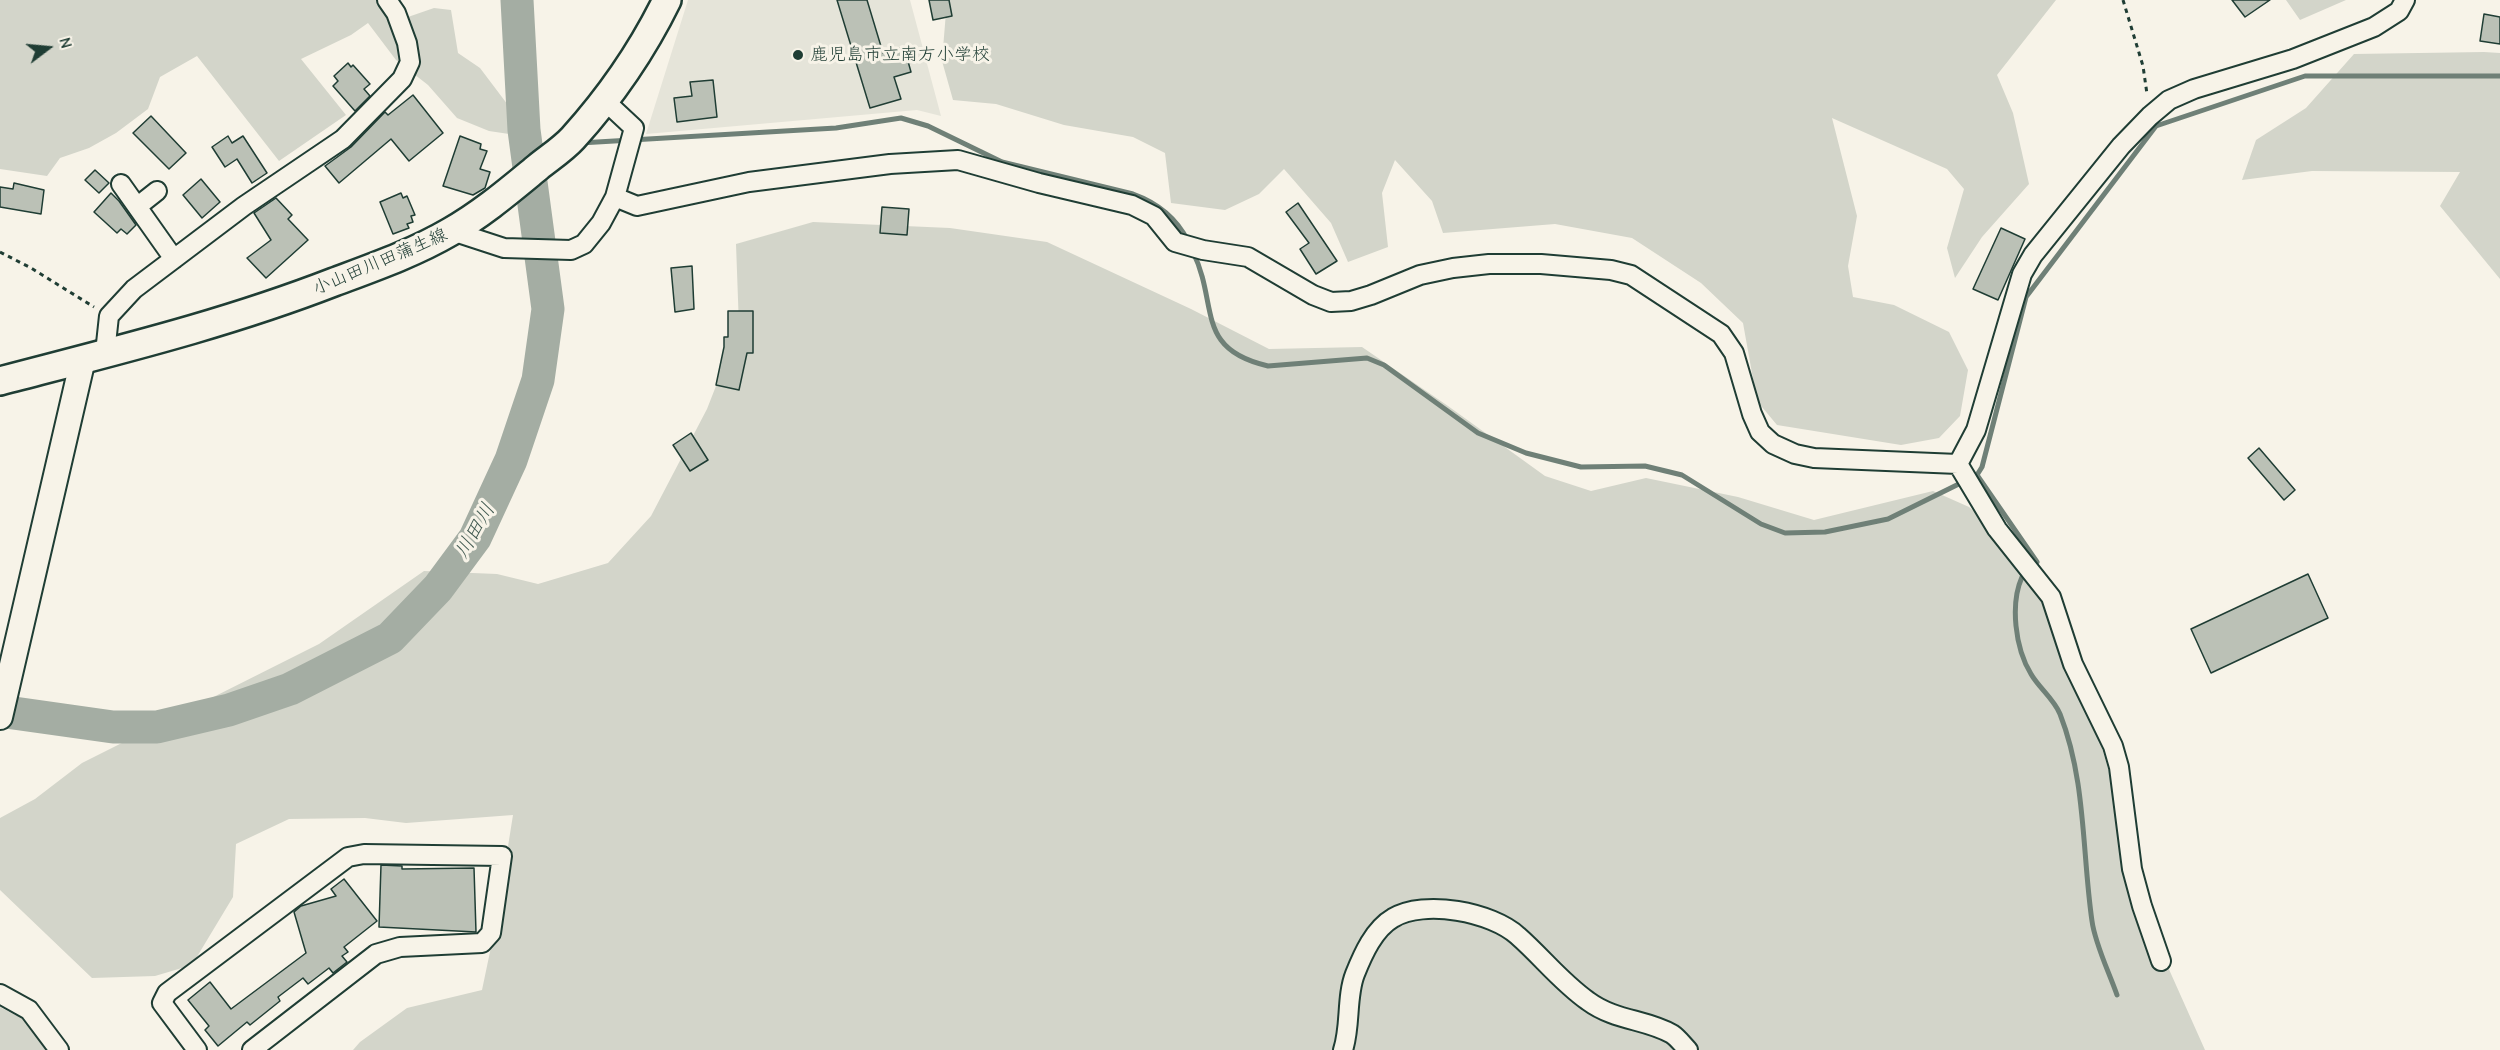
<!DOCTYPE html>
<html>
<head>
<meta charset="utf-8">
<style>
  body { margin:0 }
  #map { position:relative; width:2500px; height:1050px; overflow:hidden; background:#f7f3e8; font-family:"Comic Neue",sans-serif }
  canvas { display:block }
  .north { position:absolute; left:18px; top:18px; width:60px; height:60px; -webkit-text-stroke:4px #f7f3e8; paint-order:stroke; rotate:74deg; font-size:16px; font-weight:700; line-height:24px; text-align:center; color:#1f3d34 }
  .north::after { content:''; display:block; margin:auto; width:21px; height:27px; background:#1f3d34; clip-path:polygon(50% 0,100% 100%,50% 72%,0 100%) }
</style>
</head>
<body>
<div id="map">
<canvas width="2500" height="1050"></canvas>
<div class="north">N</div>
</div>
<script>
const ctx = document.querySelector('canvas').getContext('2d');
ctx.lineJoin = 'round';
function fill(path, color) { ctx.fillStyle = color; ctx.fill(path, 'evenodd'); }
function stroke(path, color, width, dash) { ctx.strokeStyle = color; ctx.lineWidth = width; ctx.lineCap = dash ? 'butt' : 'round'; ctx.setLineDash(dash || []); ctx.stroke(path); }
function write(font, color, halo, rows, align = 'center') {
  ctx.font = font + ' "Comic Neue","Klee One",sans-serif'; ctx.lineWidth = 6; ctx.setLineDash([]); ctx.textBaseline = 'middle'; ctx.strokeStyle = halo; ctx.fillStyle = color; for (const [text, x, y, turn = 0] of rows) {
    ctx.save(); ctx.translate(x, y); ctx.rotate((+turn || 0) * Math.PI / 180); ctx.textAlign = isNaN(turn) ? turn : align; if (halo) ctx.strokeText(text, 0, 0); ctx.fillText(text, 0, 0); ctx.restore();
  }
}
fill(new Path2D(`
  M688,0H910L941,116L917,110L646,134Z`), '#e5e4d9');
fill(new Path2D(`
  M0,0H388L390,4L408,17L434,8L451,10L458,53L480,68L514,113L509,134L489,131L457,118L428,85L396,60L368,23L351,35L301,59L346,115L279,161L197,56L160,77L148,109L116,133L89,148L60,158L47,176L0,169Z
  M947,0H2056L1997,75L2013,113L2029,184L1982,237L1955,278L1947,248L1964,189L1947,169L1832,118L1857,216L1848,266L1853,297L1894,305L1949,332L1968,370L1960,416L1939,438L1901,445L1777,425L1757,401L1743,323L1701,283L1632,238L1555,224L1443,233L1432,201L1395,160L1382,193L1388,247L1348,262L1331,223L1284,169L1259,194L1225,210L1171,203L1165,153L1133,137L1064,125L996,104L953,100L942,61Z
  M2286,0H2346L2300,20Z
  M2484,52L2500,53V279L2440,206L2460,172L2312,171L2242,180L2256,140L2306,108L2354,54Z
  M813,222L950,228L1047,242L1191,309L1269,349L1362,347L1448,406L1545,476L1591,491L1646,478L1738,497L1814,520L1933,491L1969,507L2035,564L2103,751L2159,947L2205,1050H353L360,1042L407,1008L482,990L495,928L513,815L406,823L365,818L289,819L236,844L233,897L192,965L155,976L92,978L0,890V818L35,799L82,763L319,644L424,571L497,574L538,584L608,563L651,516L707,409L739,327L736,244Z
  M0,1007L23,1019L49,1046V1050H0Z`), '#d3d5ca');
stroke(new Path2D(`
  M580,143L836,128L901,118L928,126L1002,162L1133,194C1158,203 1176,217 1188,241
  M526,147L550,145
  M1193,252C1219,305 1194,349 1268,366L1367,358L1384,365L1478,433L1526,453L1581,467L1645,466L1682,475L1761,524L1785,533L1825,532L1888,519L1977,475L2037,562
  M1977,475L1982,467L2026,297L2156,126L2305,76H2500
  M2022,577C2010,604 2015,648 2031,674C2039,688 2054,699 2060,714C2086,780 2082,852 2092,921C2095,944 2109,972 2117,995`), '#6f8077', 5);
stroke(new Path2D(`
  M0,711L113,727H157L229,710L290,689L390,638L438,588L475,538L511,460L538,380L548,309L524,130L517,0`), '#a4ada3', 33);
const building = new Path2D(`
  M837,0H867L883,53L904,47L911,72L894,77L901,99L870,108Z
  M929,0H949L952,16L933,20Z
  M2232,0H2270L2245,17Z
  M2484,14L2500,17V44L2480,41Z
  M348,63L351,67L353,65L370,84L364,89L370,96L355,111L333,86L338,81L334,76Z
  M713,80L717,117L677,122L674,98L692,96L690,82Z
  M413,95L443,133L409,161L391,139L339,183L325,166L351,147L385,112L388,115Z
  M151,116L186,153L169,169L133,133Z
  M228,136L232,143L243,136L267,173L252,183L237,159L225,167L212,147Z
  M460,136L481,144L480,149L487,151L480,169L490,172L485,188L473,195L443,186Z
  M95,170L109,183L99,193L85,180Z
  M201,179L220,202L202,218L183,195Z
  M14,183L44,190L41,214L0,207V187L13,189Z
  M111,193L119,201L136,225L127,234L121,229L117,233L94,212Z
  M401,193L403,198L407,196L415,215L411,216L413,222L407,224L409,228L393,234L380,202Z
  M276,198L292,215L288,219L308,240L266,278L247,258L271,240L254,213Z
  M1298,203L1337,261L1316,274L1300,249L1309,243L1286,212Z
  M882,207L909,209L907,235L880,233Z
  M2001,228L2025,239L1998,300L1973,289Z
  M692,266L694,309L675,312L671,268Z
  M728,311H753V353H747L739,390L716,385L724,347V337H728Z
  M691,433L708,460L690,471L673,445Z
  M2259,448L2295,490L2284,500L2248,458Z
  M2308,574L2328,618L2211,673L2191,629Z
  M381,865L402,866V869L474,868L476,932L379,927Z
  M344,879L377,921L344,947L348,952L342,956L347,962L333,973L329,968L308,984L303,978L278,997L280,1001L250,1025L247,1022L218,1046L205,1030L209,1026L188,1000L210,982L231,1009L306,953L294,912L301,906L336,896L331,889Z`);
fill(building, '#bbc1b6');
stroke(building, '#1f3d34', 1.5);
const minor = new Path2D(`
  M604,100L634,128L615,197L637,206L749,182L890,164L958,160L1039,183L1132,205L1154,216L1175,242L1203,250L1248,257L1313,295L1331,302L1351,301L1371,295L1420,275L1453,268L1489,264H1541L1611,270L1631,275L1721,334L1734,353L1752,414L1760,432L1773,444L1795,454L1814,458L1958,464L1976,430L2022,274L2033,255L2121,146L2150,116L2169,100L2194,89L2293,59L2374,27L2399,11L2405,0
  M121,184L174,259
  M138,206L157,191
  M452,231L504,248L571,250L584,244L601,223L615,197
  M105,353L109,316L134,289L244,206L343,139L402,79L410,62L407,43L396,13L387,0
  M1958,464L1997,529L2051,597L2073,664L2113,746L2119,767L2132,869L2142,906L2161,961
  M0,994L29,1010L59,1050
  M197,1050L162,1003L167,993L348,857L364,854L502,856L491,933L482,943L400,947L376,954L252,1050
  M1343,1050C1351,1026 1346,997 1355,974C1363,954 1374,929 1393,918C1424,899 1492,912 1518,936C1542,957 1561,982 1588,1001C1615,1021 1646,1019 1672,1034C1678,1038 1683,1045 1688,1050`);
const tertiary = new Path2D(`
  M0,717L83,359`);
const secondary = new Path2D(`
  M0,381C114,351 223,325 334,282C374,267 414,253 450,232C482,214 510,190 538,167C549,158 563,149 573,138C610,97 643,49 667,0`);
stroke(minor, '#1f3d34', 22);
stroke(tertiary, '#1f3d34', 28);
stroke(secondary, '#1f3d34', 32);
stroke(new Path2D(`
  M2123,0L2143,66L2147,94
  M0,252L31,268L94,307`), '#1f3d34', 3, [4.5, 4.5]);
stroke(minor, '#f7f3e8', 18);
stroke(tertiary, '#f7f3e8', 24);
stroke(secondary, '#f7f3e8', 27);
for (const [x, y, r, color] of [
  [798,55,6,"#1f3d34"]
]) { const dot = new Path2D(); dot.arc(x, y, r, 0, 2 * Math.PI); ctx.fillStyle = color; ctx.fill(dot); stroke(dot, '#f7f3e8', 2); }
write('18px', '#1f3d34', '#f7f3e8', [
  ["鹿児島市立南方小学校",810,55]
], 'left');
write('18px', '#1f3d34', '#f7f3e8', [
  ["小山田川田蒲生線",380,262,-23]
]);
write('italic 20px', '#405950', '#f7f3e8', [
  ["川田川",475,531,-60]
]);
</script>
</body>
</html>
